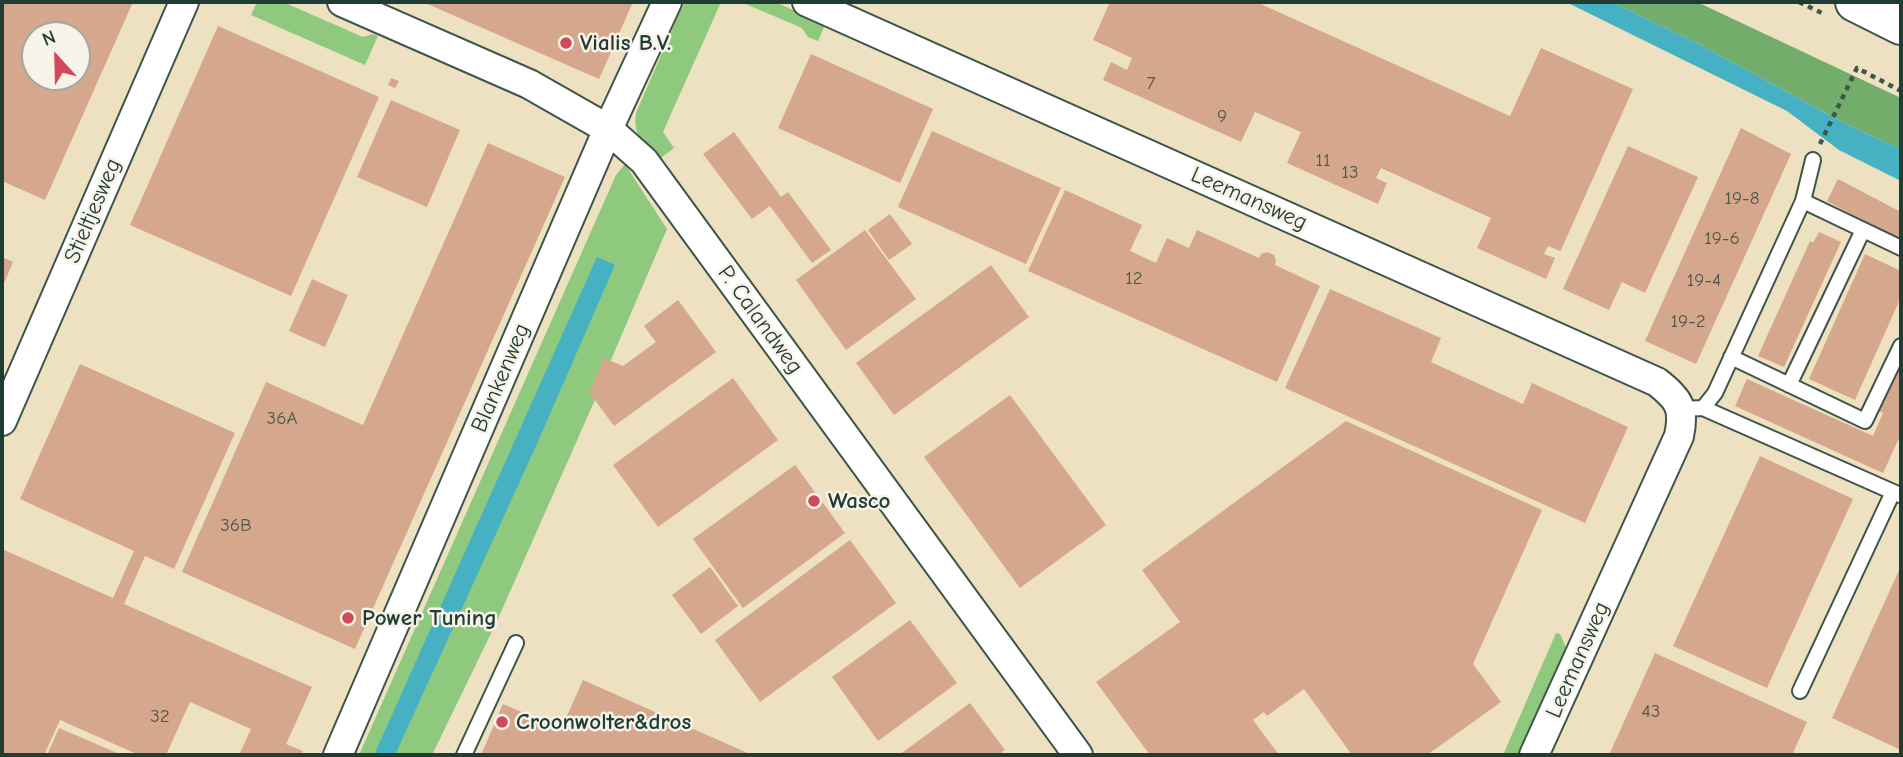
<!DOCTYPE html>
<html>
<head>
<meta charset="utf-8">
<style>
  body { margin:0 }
  #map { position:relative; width:1903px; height:757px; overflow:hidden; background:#ede1c1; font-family:"Comic Neue",sans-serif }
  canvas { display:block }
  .frame { position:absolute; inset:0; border:4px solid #1f3d34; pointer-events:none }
  .north { position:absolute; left:21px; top:21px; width:70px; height:70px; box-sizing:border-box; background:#f7f3e8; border:2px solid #a1aaa0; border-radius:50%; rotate:338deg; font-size:19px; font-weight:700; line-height:28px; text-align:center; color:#1f3d34 }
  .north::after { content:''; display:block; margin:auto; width:24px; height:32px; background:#d1495b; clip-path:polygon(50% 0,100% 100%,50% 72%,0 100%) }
</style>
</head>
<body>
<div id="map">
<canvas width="1903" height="757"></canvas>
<div class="frame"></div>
<div class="north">N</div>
</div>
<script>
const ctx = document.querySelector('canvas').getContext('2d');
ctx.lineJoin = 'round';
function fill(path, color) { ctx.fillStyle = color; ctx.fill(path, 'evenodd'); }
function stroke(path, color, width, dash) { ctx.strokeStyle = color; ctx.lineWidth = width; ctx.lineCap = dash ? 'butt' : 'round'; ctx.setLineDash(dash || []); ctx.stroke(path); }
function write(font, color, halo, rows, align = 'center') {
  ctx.font = font + ' "Comic Neue",sans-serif'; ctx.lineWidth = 5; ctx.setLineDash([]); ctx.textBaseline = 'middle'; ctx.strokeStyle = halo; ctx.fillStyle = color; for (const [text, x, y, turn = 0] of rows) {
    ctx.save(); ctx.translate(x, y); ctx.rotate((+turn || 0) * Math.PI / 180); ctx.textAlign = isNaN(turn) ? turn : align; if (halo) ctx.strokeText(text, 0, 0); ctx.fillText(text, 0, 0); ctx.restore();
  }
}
fill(new Path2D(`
  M257,2H283L363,37L373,34L378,36L365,65L251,15Z
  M684,2H721L663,132L674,148L657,161C643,145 633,136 636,113Z
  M741,2H775L822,23L824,27L818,41L808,37L802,28Z
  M625,164L667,229L605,374L592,384L598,393L497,621L432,755H359L616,175Z
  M1556,633L1560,634L1568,652L1520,755H1503Z`), '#8fc97d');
fill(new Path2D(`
  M1612,2H1697L1901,98V149L1848,125L1699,44Z`), '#73ad6c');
fill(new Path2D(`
  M1566,2H1612L1699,44L1848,125L1901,149V181L1839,150L1787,111Z
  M597,257L615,265L536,446L395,755H374Z`), '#45b1c2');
fill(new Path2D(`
  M2,2H133L45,200L2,181ZM35,35H77V77H35Z
  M423,2H633L599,79Z
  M1110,2H1256L1510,116L1541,48L1633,89L1561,250L1560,251L1548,246L1544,254L1555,258L1546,279L1477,248L1491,218L1381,168L1376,178L1387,183L1378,204L1287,163L1301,132L1255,112L1241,142L1103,80L1111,62L1127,70L1132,58L1093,40Z
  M218,26L379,97L291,296L130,225Z
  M811,54L933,109L900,183L778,128Z
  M391,78L399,81L395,88L388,85Z
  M391,100L460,130L427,207L357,177Z
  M1741,128L1791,154L1696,364L1645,341Z
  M932,131L1061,188L1026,264L898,207Z
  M734,132L781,197L788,192L831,250L812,263L770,206L752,219L703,154Z
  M488,143L565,177L355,649L182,572L266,382L363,425Z
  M1628,146L1698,177L1645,293L1622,282L1609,310L1563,289Z
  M1838,179L1901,212V241L1827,201Z
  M1065,190L1142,225L1130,251L1156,263L1167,238L1189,248L1197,230L1259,258L1261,254L1267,252L1274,255L1276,261L1275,265L1320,286L1277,382L1028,271Z
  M890,214L912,244L889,260L868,230Z
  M865,230L916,299L846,350L796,280Z
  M1819,232L1841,242L1784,367L1758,356L1810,241L1813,243Z
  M1865,254L1901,271V297L1855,400L1809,379Z
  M2,257L13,262L2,288Z
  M991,265L1029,317L894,415L856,363Z
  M312,279L348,295L325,347L289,331Z
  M1330,289L1441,338L1431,362L1523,404L1532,383L1628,427L1585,523L1285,388Z
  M678,300L716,352L614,426L589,392L604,358L623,366L656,342L644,326Z
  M1901,363V434L1883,473L1735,406L1747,379L1873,436L1883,413L1879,411Z
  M80,364L235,433L174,569L145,556L124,604L312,687L286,744L303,751L301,755H239L251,729L190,702L166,755H139L60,720L44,755H2V549L113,598L134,551L20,499Z
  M733,378L778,440L658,527L613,465Z
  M1010,395L1106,525L1020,588L924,457Z
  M1346,421L1542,510L1473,664L1501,702L1427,755H1352L1304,689L1267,716L1264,712L1253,720L1279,755H1150L1096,682L1180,622L1142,570Z
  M1760,456L1853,499L1767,688L1673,646Z
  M795,465L845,533L743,608L693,539Z
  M850,540L896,603L760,702L715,640Z
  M1901,566V750L1832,718Z
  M710,567L738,606L701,634L672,595Z
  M910,620L957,683L878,741L832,677Z
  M1655,653L1807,722L1792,755H1609Z
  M583,680L752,755H481L503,704L561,729Z
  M970,703L1005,750L998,755H899Z
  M59,728L122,755H47Z`), '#d5a78d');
const lane = new Path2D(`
  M1803,201L1901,248
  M1731,357L1865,421L1901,346
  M1789,385L1863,230
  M1703,408L1900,495
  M1681,409L1703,408L1715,393L1803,201L1813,160
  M1800,691L1893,492
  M464,755L516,643`);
const street = new Path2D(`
  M342,2L529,84L608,129L644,161L1078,755
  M807,2L1657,382C1679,399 1685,408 1679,436L1534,755
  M2,421L184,2
  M338,755L608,129L667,2`);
const secondary = new Path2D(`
  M1855,2L1901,25`);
stroke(lane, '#3e5649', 18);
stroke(street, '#3e5649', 32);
stroke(secondary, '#3e5649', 42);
stroke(new Path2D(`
  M1799,2L1826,15
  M1820,144L1857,68L1901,91`), '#3e5649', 4.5, [5, 5]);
stroke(lane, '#fff', 14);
stroke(street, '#fff', 28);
stroke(secondary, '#fff', 38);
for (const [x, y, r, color] of [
  [566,43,7,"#d1495b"],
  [814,501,7,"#d1495b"],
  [348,618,7,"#d1495b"],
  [502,722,7,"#d1495b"]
]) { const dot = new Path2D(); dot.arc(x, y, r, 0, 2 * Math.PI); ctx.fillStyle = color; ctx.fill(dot); stroke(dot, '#f7f3e8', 2.5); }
write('19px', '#4c584a', null, [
  ["7",1151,84],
  ["9",1222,117],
  ["11",1323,161],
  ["13",1350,173],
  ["19-8",1742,199],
  ["19-6",1722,239],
  ["12",1134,279],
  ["19-4",1704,281],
  ["19-2",1688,322],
  ["36A",282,419],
  ["36B",236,526],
  ["43",1651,712],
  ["32",160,717]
]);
write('bold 23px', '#1f3d34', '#f7f3e8', [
  ["Vialis B.V.",580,43],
  ["Wasco",828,501],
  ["Power Tuning",362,618],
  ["Croonwolter&dros",516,722]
], 'left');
write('23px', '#1f3d34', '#f7f3e8', [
  ["Leemansweg",1249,199,24],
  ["Stieltjesweg",93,211,-67],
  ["P. Calandweg",760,320,54],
  ["Blankenweg",501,378,-67],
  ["Leemansweg",1578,660,-66]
]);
</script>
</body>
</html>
